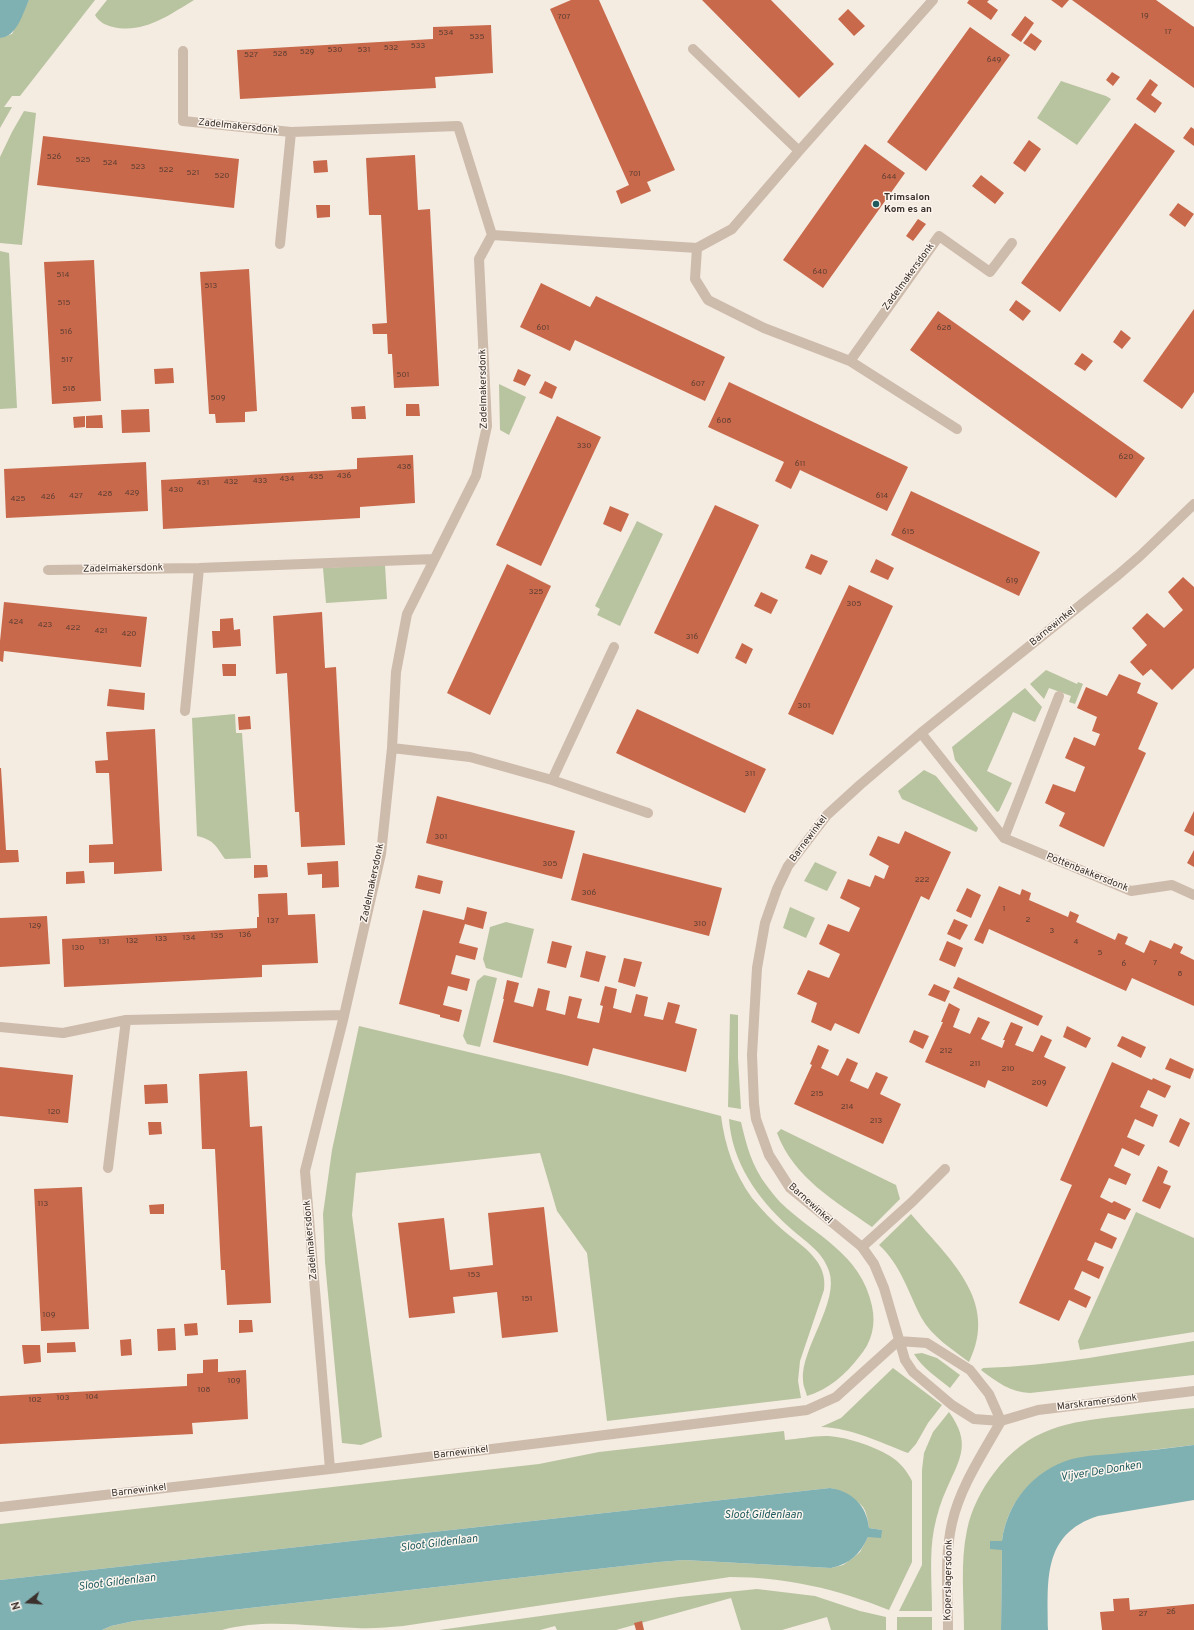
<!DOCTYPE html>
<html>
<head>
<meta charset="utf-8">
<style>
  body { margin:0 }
  #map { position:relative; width:1194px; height:1630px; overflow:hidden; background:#f4ebe1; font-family:Overpass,sans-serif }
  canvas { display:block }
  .north { position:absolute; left:8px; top:1582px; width:40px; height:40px; -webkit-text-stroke:3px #fbf5ee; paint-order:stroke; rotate:253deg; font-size:11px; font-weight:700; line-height:16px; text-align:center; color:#3b302b }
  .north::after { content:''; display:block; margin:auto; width:14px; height:18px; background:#3b302b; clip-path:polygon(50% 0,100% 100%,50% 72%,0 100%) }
</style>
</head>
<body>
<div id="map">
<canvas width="1194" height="1630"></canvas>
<div class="north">N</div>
</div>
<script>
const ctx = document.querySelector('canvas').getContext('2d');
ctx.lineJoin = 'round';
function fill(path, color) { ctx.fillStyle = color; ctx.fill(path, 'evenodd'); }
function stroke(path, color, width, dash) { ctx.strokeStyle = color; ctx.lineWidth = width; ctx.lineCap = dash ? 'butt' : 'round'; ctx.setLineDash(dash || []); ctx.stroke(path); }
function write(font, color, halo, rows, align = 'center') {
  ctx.font = font + ' Overpass,sans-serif'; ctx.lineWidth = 3; ctx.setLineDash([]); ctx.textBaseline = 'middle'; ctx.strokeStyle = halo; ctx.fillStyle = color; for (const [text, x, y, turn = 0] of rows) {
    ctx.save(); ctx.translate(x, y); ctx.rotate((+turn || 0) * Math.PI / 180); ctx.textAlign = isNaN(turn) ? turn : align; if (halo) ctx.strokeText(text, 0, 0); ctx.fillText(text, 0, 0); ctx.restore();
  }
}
fill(new Path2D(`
  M29,0H95L20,96H12L4,107H12L0,128V38L12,34Z
  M107,0H194C169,15 144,34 113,27C105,25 99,22 95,15Z
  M1061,81L1106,96L1111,99L1077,145L1037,118Z
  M24,111L36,113L22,245L0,243V157L12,132Z
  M0,251L9,253L17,408L0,409Z
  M499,384L526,397L509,435L500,430Z
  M637,521L663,534L620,626L597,615L600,609L595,606Z
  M385,565L387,599L326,603L323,568Z
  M1046,670L1077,684L1078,682L1083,684L1075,704L1069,702L1071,696L1049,688L1044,699L1030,684Z
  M1025,688L1042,707L1035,722L1013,712L987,771L1012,783L999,811L997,812L955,760L952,747Z
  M235,714L236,733H242L251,858L225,859C216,846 214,840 197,836L192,718Z
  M924,770L936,776L978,828L977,831L976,832L902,799L898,791Z
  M815,862L837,872L827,891L804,881Z
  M790,907L815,918L806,938L783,928Z
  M506,922L534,929L522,978L486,968L483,959L490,927Z
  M484,975L497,978L480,1047L467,1044L463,1036L477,981Z
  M730,1014L738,1015V1058L741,1109L728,1107Z
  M359,1026L565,1075L721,1116C725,1146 734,1173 752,1198C762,1210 772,1221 784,1231C803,1247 828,1261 824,1290L800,1361L798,1381L801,1398L607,1421L587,1253L557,1211L540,1153L356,1173L352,1215L382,1437L361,1445L342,1443L325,1262L323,1214L332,1150Z
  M729,1119L741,1122C746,1144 752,1167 767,1186C771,1191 775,1197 780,1202C815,1236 861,1253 872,1306C876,1325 872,1342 859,1357C846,1374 828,1390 807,1396C806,1391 803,1386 803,1381C800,1349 840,1302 829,1271C822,1250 804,1241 789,1227C757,1198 732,1162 729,1119Z
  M781,1129L896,1185L900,1199L872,1227C835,1201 794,1178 777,1133Z
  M1136,1212L1194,1238V1332L1080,1350L1078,1341Z
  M911,1214C947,1257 1000,1300 969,1362C952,1349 932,1337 921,1317C908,1292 901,1265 879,1245Z
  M1194,1341V1375L1030,1393C1010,1392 997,1382 981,1370L983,1368C1054,1366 1124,1352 1194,1341Z
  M922,1353L937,1358L960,1375L950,1388C938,1378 922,1368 914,1354Z
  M893,1368L942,1405L928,1423L916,1444L908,1453C879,1442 852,1428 821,1427L841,1418Z
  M1194,1408V1445L1074,1459C1036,1471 1007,1500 1002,1541H990L1002,1549L1001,1630H964C964,1597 960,1563 967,1530C971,1510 981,1490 994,1473C1029,1427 1068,1422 1122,1416C1146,1413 1170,1410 1194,1408Z
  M949,1412C971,1443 961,1457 947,1488C941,1501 937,1514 934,1529C929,1555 932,1584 932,1611H899L922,1565V1470L924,1453L933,1432Z
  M784,1431L785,1440C798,1439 812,1436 825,1436C844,1436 874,1446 890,1456C900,1462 907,1471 912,1481V1562L889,1610C837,1589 786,1577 730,1577L403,1626C388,1627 372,1629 357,1628C312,1627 267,1618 222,1630H102L111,1626L134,1621L659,1562L684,1560L831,1568L843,1565L853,1558L860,1552L868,1537L882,1530L869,1528C868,1521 867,1513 863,1507C858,1500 838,1489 830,1488L0,1580V1524L539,1464L599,1452Z
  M757,1589L815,1596L860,1611L886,1617V1630H831L827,1617L782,1630H741L731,1598L616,1630H557L555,1626L540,1630H439L679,1597Z
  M897,1617H932V1630H897Z`), '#b8c4a0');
fill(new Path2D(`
  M0,0H29C23,13 17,37 0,38Z
  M1194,1445V1500L1098,1516C1041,1534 1048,1583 1048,1630H1001L1002,1550L990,1549V1541H1002C1007,1502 1034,1470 1072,1459C1087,1455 1105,1455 1121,1453C1145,1451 1170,1448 1194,1445Z
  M830,1488C852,1491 867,1506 869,1528L882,1530L881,1538L868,1537C860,1554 850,1564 831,1568L684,1560L659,1562L134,1621L111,1626L102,1630H0V1580Z`), '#7fb0b2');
fill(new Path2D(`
  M571,0H599L675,170L647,182L651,191L621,204L616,191L629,185L550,9Z
  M702,0H771L834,64L799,98Z
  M969,0H989L987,2L998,10L991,20L967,3Z
  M1051,0H1069L1062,8Z
  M1072,0H1156L1191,25L1194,27V88Z
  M848,9L865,26L854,36L838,19Z
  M1025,16L1034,23L1021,42L1011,35Z
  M491,25L493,73L435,77L436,88L240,99L237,50L433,39V27Z
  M970,27L1010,55L926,171L887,142Z
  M1031,33L1042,41L1035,51L1023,43Z
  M1112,72L1120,77L1113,86L1106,80Z
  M1150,79L1158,85L1151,95L1162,103L1155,113L1136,99Z
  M1135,123L1175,151L1060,312L1021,283Z
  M1191,127L1194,129V146L1183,138Z
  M43,136L239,159L234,208L37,185Z
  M1029,140L1041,149L1025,172L1013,163Z
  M865,144L905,173L823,288L783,260Z
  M415,155L418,210L430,209L439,386L394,388L392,354H388L387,334H373L372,324L387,323L381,215H369L366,158Z
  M327,160L328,172L314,173L313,161Z
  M981,175L1004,193L995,204L972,186Z
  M1178,203L1194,214L1185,227L1169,215Z
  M316,205H330V217L317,218Z
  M918,219L926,224L913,241L906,236Z
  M94,260L101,401L52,404L44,262Z
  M249,269L257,411L245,412V422L216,423L215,414H209L200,272Z
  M541,283L590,307L596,296L725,357L705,401L575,340L570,351L520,327Z
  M1016,300L1031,311L1023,321L1009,310Z
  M1194,309V392L1182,409L1143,381Z
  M938,311L1145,458L1116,498L910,350Z
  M1121,330L1131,338L1122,349L1113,342Z
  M1082,353L1093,361L1085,371L1074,364Z
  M173,368L174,383L155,384L154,369Z
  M518,369L531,375L525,386L513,381Z
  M545,381L557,387L552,399L539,393Z
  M729,382L908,467L887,511L800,470L791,489L775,481L784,462L708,427Z
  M406,404H419L420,416H406Z
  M365,406L366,419H352L351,407Z
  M149,409L150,432L122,433L121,410Z
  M102,415L103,428H86V416Z
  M85,416V427L74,428L73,417Z
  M557,416L601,437L541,566L496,545Z
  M413,455L415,503L360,507V518L163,529L161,480L357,469V458Z
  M146,462L148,511L6,518L4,469Z
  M911,491L1040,552L1019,596L891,535Z
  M715,505L759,525L698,654L654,633Z
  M610,506L629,514L621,532L603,524Z
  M811,554L828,561L821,575L805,568Z
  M876,559L894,568L888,580L870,572Z
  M507,564L551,586L490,715L447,693Z
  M1183,577L1194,587V668L1172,690L1151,669L1143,676L1130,662L1147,645L1132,628L1147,613L1164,628L1183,610L1168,592Z
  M849,585L893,606L833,735L788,714Z
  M761,592L778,600L771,614L754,606Z
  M4,602L147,617L141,667L4,651L3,662L0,661V641Z
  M322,612L325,668L336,667L345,845L301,847L299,812H295L287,673L276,674L273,616Z
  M233,618L234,630L240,629L241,646L213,648L212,631H220V619Z
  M742,643L753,649L746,664L735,658Z
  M222,664H236V676H223Z
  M1119,674L1141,683L1137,693L1158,703L1138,749L1146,753L1104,847L1059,826L1065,813L1045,803L1053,784L1075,792L1085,767L1065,758L1074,737L1095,746L1100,734L1092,731L1097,717L1077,708L1086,687L1107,696Z
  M109,689L145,693L144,710L107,706Z
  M637,709L766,769L745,813L616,753Z
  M250,716L251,729L239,730L238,717Z
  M155,729L162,871L114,874V862L89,863V845L113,844L109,773H96L95,761L108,760L106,732Z
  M0,768H1L6,850H18L19,862L0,863Z
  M437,796L575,831L562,879L426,843Z
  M1194,811V836L1184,831Z
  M905,831L951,852L929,900L921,896L859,1034L835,1023L831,1031L811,1022L817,1003L797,994L808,970L829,978L840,954L819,944L828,924L849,932L860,908L840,898L848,879L870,887L875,875L884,879L889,866L869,855L878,836L899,844Z
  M1194,850V867L1187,863Z
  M583,853L722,888L709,936L571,900Z
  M338,861L339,887L322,888V874L308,875L307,863Z
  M254,865H267L268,877L254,878Z
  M84,871L85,883L66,884V872Z
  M418,875L443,881L440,894L415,888Z
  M999,886L1020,895L1022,889L1031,893L1029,900L1068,917L1070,911L1079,915L1076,922L1115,940L1118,933L1128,937L1125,944L1144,953L1150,940L1171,949L1174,943L1183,947L1180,953L1194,960V1006L1132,978L1126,991L989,929L983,944L974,940Z
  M967,888L981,895L971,918L956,911Z
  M287,893L288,915L315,914L318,963L262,965V977L64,987L62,939L257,928V917H259L258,894Z
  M467,907L487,912L483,929L465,924L459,943L478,948L475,960L456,955L451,974L470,979L467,991L448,986L443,1005L462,1010L459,1022L440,1017V1015L399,1004L423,910L464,920Z
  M47,916L50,964L0,967V918Z
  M954,919L968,925L960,940L947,934Z
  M552,941L572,946L566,968L547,963Z
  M947,941L963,948L955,967L939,960Z
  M586,951L606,956L599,982L580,977Z
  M624,958L642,962L635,987L618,982Z
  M958,977L1043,1016L1038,1026L953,988Z
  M507,980L519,983L514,1002L533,1007L538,988L550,991L546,1010L565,1015L569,996L582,999L577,1018L599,1023L603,1006L600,1005L605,986L617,989L613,1008L631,1013L636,994L648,997L644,1016L663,1020L668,1002L680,1005L675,1023L697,1029L686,1072L593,1048L588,1066L493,1042L504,999H503Z
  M934,984L950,991L945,1002L928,995Z
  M949,1003L960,1009L953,1027L970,1034L978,1017L990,1022L981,1039L1002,1048L1005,1040H1003L1011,1022L1023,1027L1015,1045L1033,1052L1041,1035L1052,1040L1044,1057L1066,1067L1047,1107L988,1080L985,1088L925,1062L943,1022H941Z
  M1067,1026L1091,1038L1086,1048L1063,1037Z
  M914,1030L929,1036L923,1049L909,1042Z
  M1122,1036L1146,1047L1141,1058L1117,1046Z
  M818,1045L829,1050L821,1068L838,1076L847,1058L858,1063L850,1081L868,1089L876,1072L888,1077L880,1094L901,1104L883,1144L794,1104L812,1065L810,1064Z
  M1170,1058L1194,1069L1190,1079L1165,1069Z
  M1112,1062L1152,1080L1153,1078L1171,1086L1165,1098L1148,1090L1140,1107L1158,1115L1153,1127L1135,1119L1127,1137L1145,1145L1139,1156L1122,1148L1114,1166L1131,1174L1126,1185L1109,1178L1100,1197L1112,1203L1114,1201L1131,1209L1125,1220L1108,1213L1100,1230L1117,1238L1112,1249L1095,1242L1087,1260L1104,1267L1099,1279L1082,1271L1074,1289L1091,1297L1086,1308L1069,1300L1059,1321L1019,1303L1072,1185L1060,1180Z
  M0,1067L73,1075L68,1123L0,1116Z
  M247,1071L250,1127L262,1126L271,1303L227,1305L225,1270H221L215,1149H202L199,1074Z
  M167,1084L168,1103L145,1104L144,1085Z
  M1180,1118L1190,1123L1179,1147L1169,1142Z
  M148,1122H161L162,1134L149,1135Z
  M1158,1166L1168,1171L1163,1183L1171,1186L1160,1209L1142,1201Z
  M82,1187L89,1329L41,1331L34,1189Z
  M164,1204V1214H150L149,1205Z
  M544,1207L558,1332L502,1338L497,1292L453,1297L455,1313L409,1318L398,1223L444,1218L450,1270L493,1265L488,1213Z
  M239,1320H252L253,1332L239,1333Z
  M197,1323L198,1335L185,1336L184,1324Z
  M175,1328L176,1350L158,1351L157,1329Z
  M131,1339L132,1355L121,1356L120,1340Z
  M75,1342L76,1352L47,1353V1343Z
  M22,1345H40L41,1362L24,1364Z
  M218,1359V1372L246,1370L248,1419L192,1423L193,1434L0,1444V1396L187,1386V1374L203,1373V1360Z
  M1129,1598L1130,1610L1194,1604V1630H1102L1100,1612L1114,1611L1113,1599Z
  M642,1621L644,1630H636L634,1623Z`), '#c8694b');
stroke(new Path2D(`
  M862,1247L912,1202L945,1169`), '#cdbbac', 10);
stroke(new Path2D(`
  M693,49L799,151
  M183,51V121L291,132L458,126L492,235
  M280,244L291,132
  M697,248L695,279L708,300L764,328L850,361L957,429
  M850,361L939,236L990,272L1012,243
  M1194,504L1140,556L1118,575L921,733L861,784L827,815L788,866L777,889L765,923L757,968L752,1055L754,1104L756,1119L769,1155L790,1188L862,1247L874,1264L884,1288L905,1360L913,1372L952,1405L974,1419L1001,1421L1038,1410L1194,1391
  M48,570L199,568L434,559
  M185,711L199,568
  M921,733L1004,838L1131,891L1172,885L1194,895
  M392,748L470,757L552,780L648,813
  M552,780L614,647
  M1004,838L1059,696
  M0,1027L63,1033L126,1020L344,1015
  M108,1168L126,1020
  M330,1469L305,1171L343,1020L381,854L392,748L396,672L407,614L476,476L487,426L479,259L492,235L697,248L732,229L799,151L933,0
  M0,1507L330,1469L807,1410L836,1397L898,1341L927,1343L970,1370L989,1394L1001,1421
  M948,1630C948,1595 944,1558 952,1523C960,1487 983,1453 1001,1421`), '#cdbbac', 10);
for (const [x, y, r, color] of [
  [876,204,4,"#1f5a5e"]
]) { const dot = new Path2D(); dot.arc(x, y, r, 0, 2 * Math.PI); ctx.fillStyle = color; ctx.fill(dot); stroke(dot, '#fbf5ee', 1.5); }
write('8px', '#5e3e33', null, [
  ["19",1145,16],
  ["707",564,17],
  ["17",1168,32],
  ["534",446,33],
  ["535",477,37],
  ["533",418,46],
  ["532",391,48],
  ["530",335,50],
  ["531",364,50],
  ["529",307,52],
  ["528",280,54],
  ["527",251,55],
  ["649",994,60],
  ["526",54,157],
  ["525",83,160],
  ["524",110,163],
  ["523",138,167],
  ["522",166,170],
  ["521",193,173],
  ["701",635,174],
  ["520",222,176],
  ["644",889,177],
  ["640",820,272],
  ["514",63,275],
  ["513",211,286],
  ["515",64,303],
  ["601",543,328],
  ["628",944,328],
  ["516",66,332],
  ["517",67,360],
  ["501",403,375],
  ["607",698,384],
  ["518",69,389],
  ["509",218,398],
  ["608",724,421],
  ["330",584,446],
  ["620",1126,457],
  ["611",800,464],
  ["438",404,467],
  ["436",344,476],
  ["435",316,477],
  ["434",287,479],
  ["433",260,481],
  ["432",231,482],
  ["431",203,483],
  ["430",176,490],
  ["429",132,493],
  ["428",105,494],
  ["427",76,496],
  ["614",882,496],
  ["426",48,497],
  ["425",18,499],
  ["615",908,532],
  ["619",1012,581],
  ["325",536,592],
  ["305",854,604],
  ["424",16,622],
  ["423",45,625],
  ["422",73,628],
  ["421",101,631],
  ["420",129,634],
  ["316",692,637],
  ["301",804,706],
  ["311",750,774],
  ["301",441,837],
  ["305",550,864],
  ["222",922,880],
  ["306",589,893],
  ["1",1004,909],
  ["2",1028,920],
  ["137",273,921],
  ["310",700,924],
  ["129",35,926],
  ["3",1052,931],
  ["136",245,935],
  ["135",217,936],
  ["134",189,938],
  ["133",161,939],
  ["132",132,941],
  ["131",104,942],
  ["4",1076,942],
  ["130",78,948],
  ["5",1100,953],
  ["7",1155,963],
  ["6",1124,964],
  ["8",1180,974],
  ["212",946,1051],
  ["211",975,1064],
  ["210",1008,1069],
  ["209",1039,1083],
  ["215",817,1094],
  ["214",847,1107],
  ["120",54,1112],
  ["213",876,1121],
  ["113",43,1204],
  ["153",474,1275],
  ["151",527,1299],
  ["109",49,1315],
  ["109",234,1381],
  ["108",204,1390],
  ["104",92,1397],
  ["103",63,1398],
  ["102",35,1400],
  ["26",1171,1612],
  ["27",1143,1614]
]);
write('10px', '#3b302b', '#fbf5ee', [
  ["Zadelmakersdonk",238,127,6],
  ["Zadelmakersdonk",909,277,-54],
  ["Zadelmakersdonk",484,389,-91],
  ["Zadelmakersdonk",123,569,-1],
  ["Barnewinkel",1053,627,-39],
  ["Barnewinkel",809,839,-53],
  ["Pottenbakkersdonk",1087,873,22],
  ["Zadelmakersdonk",373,883,-78],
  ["Barnewinkel",810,1204,42],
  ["Zadelmakersdonk",311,1240,-95],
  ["Marskramersdonk",1097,1403,-7],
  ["Barnewinkel",461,1453,-7],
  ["Barnewinkel",139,1491,-7],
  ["Koperslagersdonk",949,1580,-89]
]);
write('bold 10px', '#3b302b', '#fbf5ee', [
  ["Trimsalon",884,198],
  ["Kom es an",884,210]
], 'left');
write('italic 11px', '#1f5a5e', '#fbf5ee', [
  ["Vijver De Donken",1101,1472,-9],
  ["Sloot Gildenlaan",763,1516],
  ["Sloot Gildenlaan",439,1544,-7],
  ["Sloot Gildenlaan",117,1583,-7]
]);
</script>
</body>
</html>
